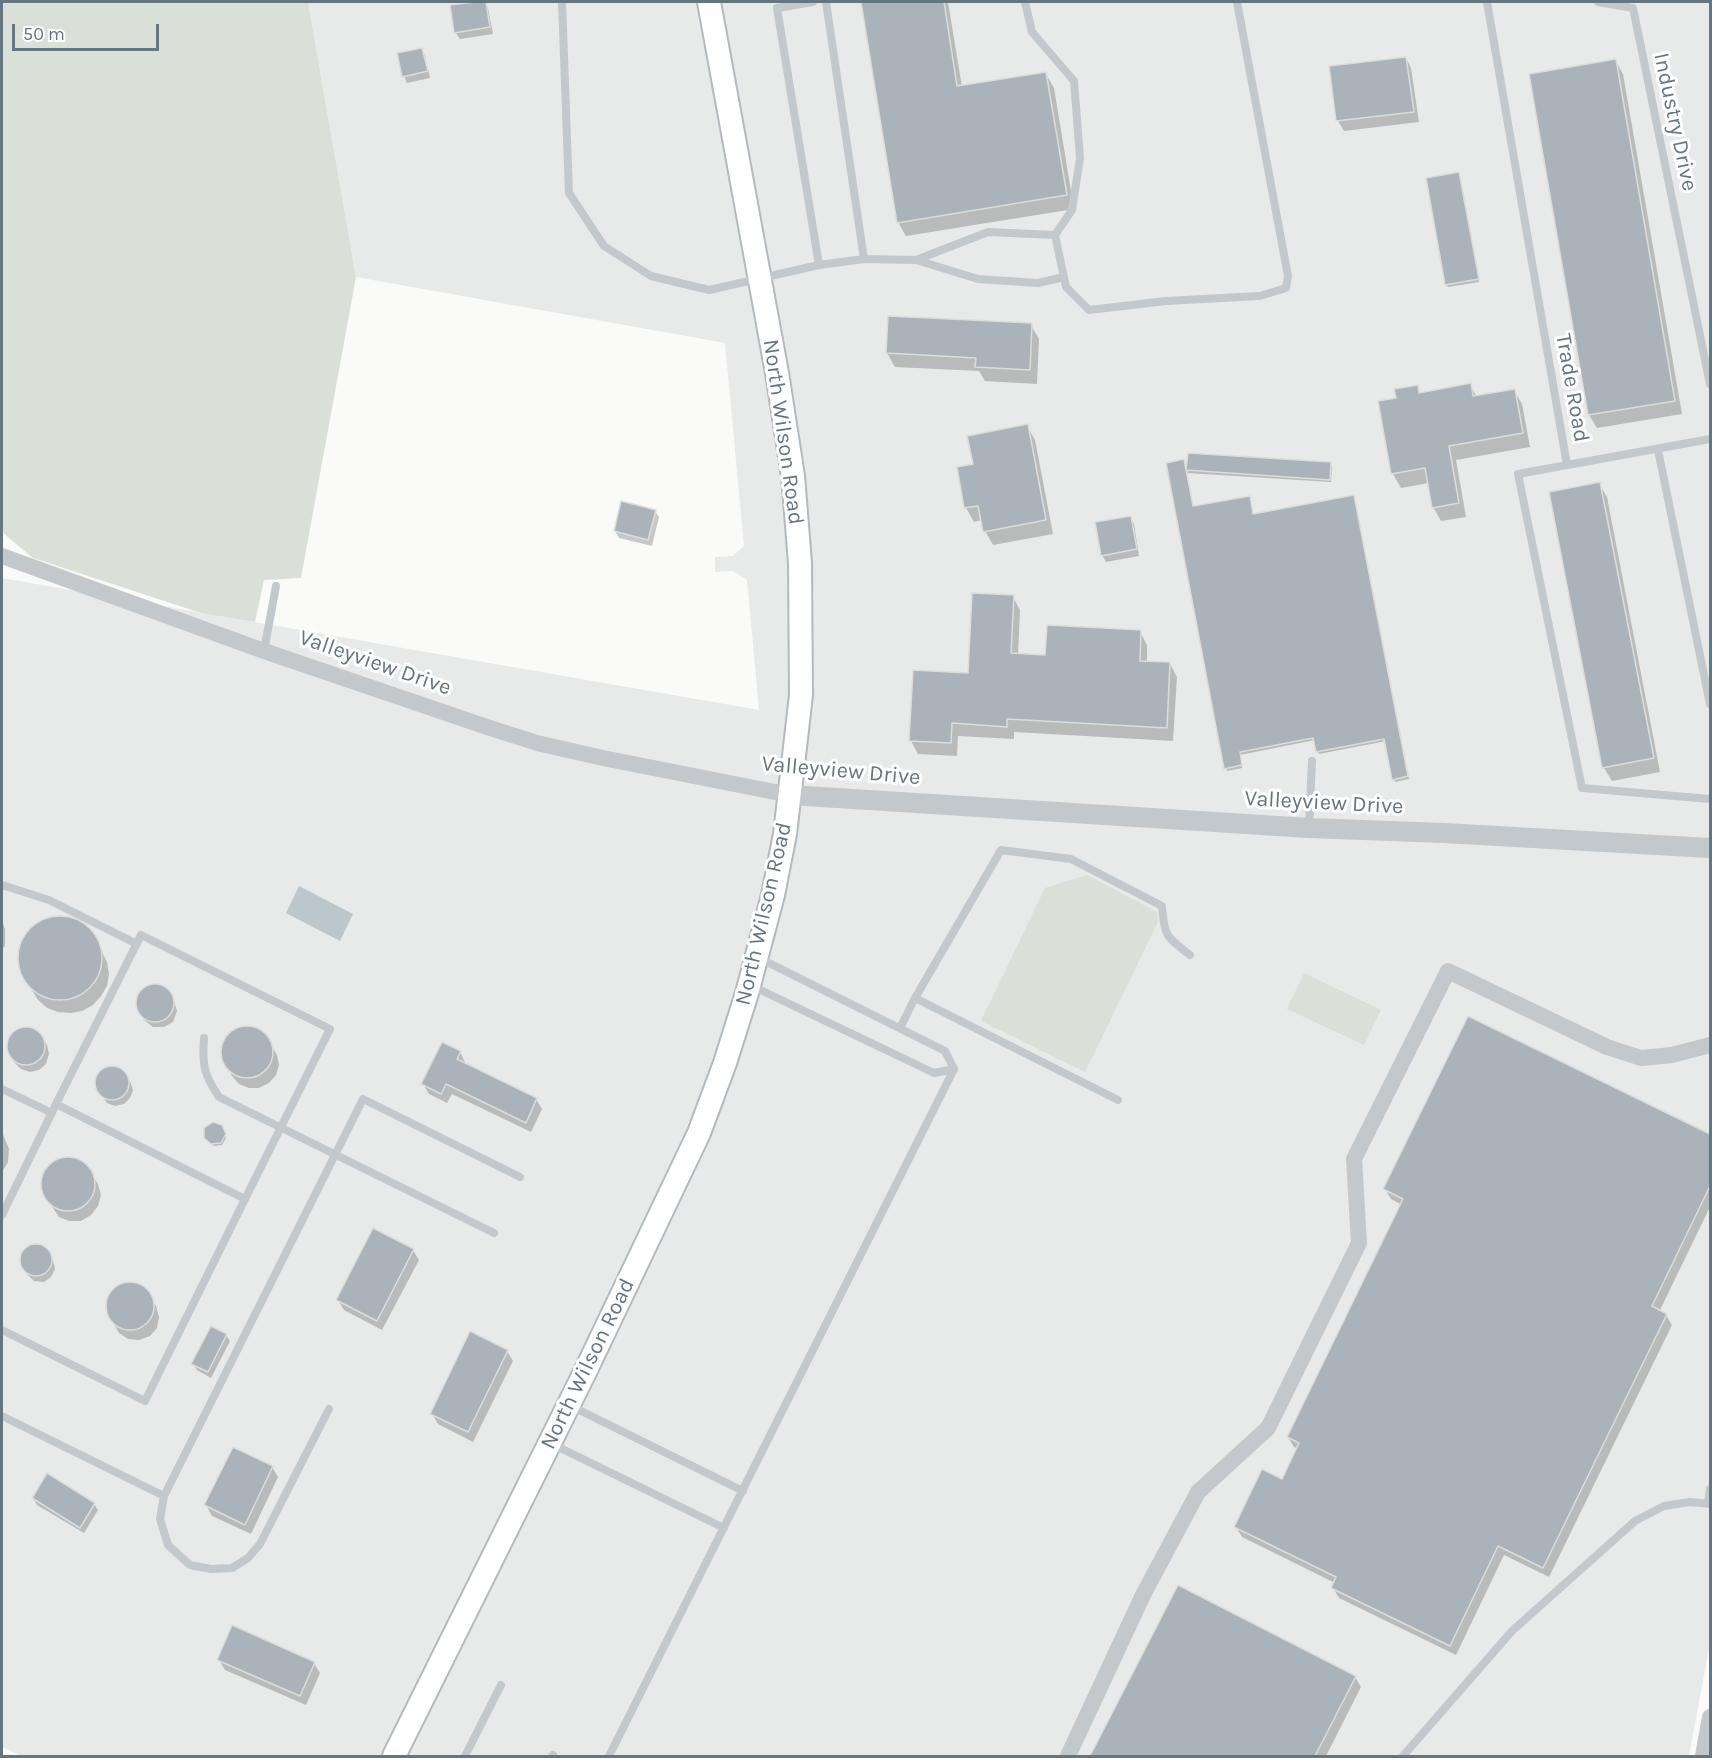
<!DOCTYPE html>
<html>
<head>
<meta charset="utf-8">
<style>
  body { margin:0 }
  #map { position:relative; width:1712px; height:1758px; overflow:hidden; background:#fafaf8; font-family:Karla,sans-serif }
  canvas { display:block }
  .frame { position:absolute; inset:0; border:3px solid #657683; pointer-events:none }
  .scale { position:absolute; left:12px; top:24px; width:147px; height:27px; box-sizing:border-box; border:3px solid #657683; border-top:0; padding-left:8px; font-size:18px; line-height:21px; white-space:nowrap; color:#657683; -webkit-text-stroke:4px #fff; paint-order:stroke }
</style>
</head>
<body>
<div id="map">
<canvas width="1712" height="1758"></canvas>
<div class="frame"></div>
<div class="scale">50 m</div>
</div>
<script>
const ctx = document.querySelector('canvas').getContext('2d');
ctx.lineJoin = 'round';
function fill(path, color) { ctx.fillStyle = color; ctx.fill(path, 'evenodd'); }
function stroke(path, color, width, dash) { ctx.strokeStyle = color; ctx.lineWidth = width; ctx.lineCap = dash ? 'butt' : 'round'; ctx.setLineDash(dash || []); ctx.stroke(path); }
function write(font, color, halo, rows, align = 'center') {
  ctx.font = font + ' Karla,sans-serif'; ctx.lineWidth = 6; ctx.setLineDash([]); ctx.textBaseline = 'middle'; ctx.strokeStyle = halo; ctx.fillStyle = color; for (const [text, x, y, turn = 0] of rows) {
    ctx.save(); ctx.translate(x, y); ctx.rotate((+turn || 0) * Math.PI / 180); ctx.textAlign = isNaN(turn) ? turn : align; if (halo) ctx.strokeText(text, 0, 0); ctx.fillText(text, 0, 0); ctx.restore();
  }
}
fill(new Path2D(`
  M308,2H1710V1643L1689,1756H22L2,1747V578L759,710L747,580L733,571L715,572V557L733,556L744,546L725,343L356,277Z`), '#e8e9e9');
fill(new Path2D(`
  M2,2H308L356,277L301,578L264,580L255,622L201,613L33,558L2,532Z
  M1087,875L1157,912L1158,922L1085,1072L981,1021L1045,888Z
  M1304,973L1381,1010L1364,1045L1287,1009Z`), '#dadfd7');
fill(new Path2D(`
  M299,886L353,914L340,941L286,913Z`), '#bbc7cb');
fill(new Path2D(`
  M485,2L488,8L493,34L460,39L456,33L452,7Z
  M862,2H948L962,87L1046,74L1054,88L1074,209L906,236L898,222Z
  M422,49L425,56L430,78L407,83L404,76Z
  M1406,58L1411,68L1419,122L1344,131L1338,121L1331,68Z
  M1615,60L1623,74L1682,414L1597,428L1589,415Z
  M1459,173L1479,282L1448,287L1446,285Z
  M1031,325L1039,339L1037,384L985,381L979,371L895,367L887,353Z
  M1470,385L1477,397L1514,390L1522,404L1530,447L1456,460L1466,517L1441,521L1433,507L1429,483L1401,488L1393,474L1380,402L1398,399L1417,387L1421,394Z
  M1027,426L1035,440L1053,534L993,545L985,531L982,520L974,522L966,508L958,468L975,465Z
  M1189,454L1330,464L1332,466L1331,482L1187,473L1193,508L1250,500L1253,515L1354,497L1409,779L1395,782L1386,741L1319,754L1315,740L1240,755L1242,768L1227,771L1183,461L1188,472Z
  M1599,484L1607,497L1660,772L1612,781L1604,768Z
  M655,511L659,517L652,546L619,538L615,531Z
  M1130,517L1134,524L1139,556L1106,562L1102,555Z
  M1013,597L1020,610L1018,655L1047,657L1140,632L1147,645V663L1170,664L1177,677L1173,741L1014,732V739L958,736L957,756L918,754L911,741L969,675Z
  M63,918L72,920L85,927L94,936L107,962L109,974L107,986L101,996L93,1005L82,1011L71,1013L58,1012L47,1008L38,1000L23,975L20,964V945L30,930L40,923L51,919Z
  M2,920L5,929V946L2,949Z
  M150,986L161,987L170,993L174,1001L177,1011L173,1022L164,1027H153L144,1020L140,1013L137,1003L141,992Z
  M1469,1018L1710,1135V1207L1659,1312L1666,1315L1672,1325L1549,1577L1504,1555L1456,1655L1339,1598L1333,1588L1335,1583L1242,1537L1236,1527L1283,1481L1298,1449L1294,1447L1288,1437L1402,1205L1391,1199L1385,1189Z
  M246,1027L257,1029L265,1035L277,1055L279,1065L276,1075L269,1083L259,1088H249L239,1084L232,1076L222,1055L223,1045L228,1036L236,1029Z
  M27,1028L36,1031L43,1038L47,1045L49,1054L46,1064L39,1070L30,1072L21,1069L14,1062L10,1055L8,1045L11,1037L18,1030Z
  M460,1052L465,1062L464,1064L536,1099L542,1109L531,1132L452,1094L447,1103L429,1094L423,1084Z
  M110,1067L119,1068L126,1074L130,1081L133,1090L130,1098L124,1104L115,1106L107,1103L97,1088V1079L102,1071Z
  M223,1130L226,1138L222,1145L214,1146L207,1140Z
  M2,1132L9,1149L8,1162L2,1172Z
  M61,1159H73L84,1163L98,1184L101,1195L98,1206L91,1215L81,1221H69L59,1217L45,1196L42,1185L44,1174L51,1165Z
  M33,1245L42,1246L49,1253L53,1260L55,1269L51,1277L44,1282L34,1281L27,1274L23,1267L22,1258L25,1250Z
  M413,1250L419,1260L382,1330L344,1310L338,1300Z
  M132,1284L142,1287L150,1295L156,1306L159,1317L157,1328L150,1336L139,1340L128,1339L119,1333L107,1312V1301L112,1292L121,1285Z
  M226,1335L230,1341L211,1378L197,1370L193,1364Z
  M507,1351L513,1361L473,1442L438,1424L432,1414Z
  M272,1467L278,1477L251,1534L212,1516L206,1505Z
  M33,1498L94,1504L98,1510L84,1533L37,1505Z
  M1178,1587L1355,1677L1361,1687L1326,1756H1092Z
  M219,1660L314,1663L320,1673L306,1705L225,1670Z`), '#0003');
const building = new Path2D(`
  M475,2H486L490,27L454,33L450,5Z
  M861,2H944L957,86L1046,72L1067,195L897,223Z
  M422,48L428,71L402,77L397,53Z
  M1406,57L1414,112L1336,121L1329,66Z
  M1616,59L1675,401L1588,415L1529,74Z
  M1459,172L1479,279L1445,285L1426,178Z
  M888,316L1032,323L1030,370L975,367L976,358L886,353Z
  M1471,383L1473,396L1515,389L1523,433L1449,446L1459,503L1432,508L1425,468L1391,474L1378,401L1396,398L1394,389L1418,385L1419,393Z
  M1028,424L1046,520L983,532L978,506L964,508L957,467L973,464L967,436Z
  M1188,453L1331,462L1330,480L1186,470Z
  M1184,459L1193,506L1250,496L1253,514L1354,495L1408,776L1392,780L1384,739L1316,752L1313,738L1240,752L1242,765L1224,769L1166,463Z
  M1600,482L1654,758L1602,768L1549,492Z
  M621,501L656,510L648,540L614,531Z
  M1131,516L1137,549L1101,556L1095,522Z
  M972,593L1014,595L1011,653L1045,655L1047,625L1141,630L1140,661L1170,662L1167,728L1007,719V727L952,723L951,743L909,741L913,670L968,673Z
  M18 958a42 42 0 1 1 84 0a42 42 0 1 1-84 0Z
  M136 1003a19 19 0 1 1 38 0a19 19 0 1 1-38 0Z
  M1468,1016L1710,1134V1186L1652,1306L1667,1314L1543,1568L1498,1546L1450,1646L1331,1588L1336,1577L1234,1527L1262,1469L1282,1479L1299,1443L1287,1437L1403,1199L1383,1189Z
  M221 1052a26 26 0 1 1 52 0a26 26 0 1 1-52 0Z
  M7 1046a19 19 0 1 1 38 0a19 19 0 1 1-38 0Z
  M442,1042L461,1051L457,1059L537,1098L526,1123L446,1084L441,1094L421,1084Z
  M95 1083a17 17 0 1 1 34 0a17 17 0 1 1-34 0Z
  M213,1122L222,1125L226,1134L221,1143L211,1144L204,1138V1128Z
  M41 1184a27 27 0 1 1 54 0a27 27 0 1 1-54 0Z
  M373,1228L414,1249L377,1321L336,1300Z
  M20 1260a16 16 0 1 1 32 0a16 16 0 1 1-32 0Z
  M106 1306a24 24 0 1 1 48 0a24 24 0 1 1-48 0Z
  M211,1326L227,1334L208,1372L191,1364Z
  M470,1331L508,1350L468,1432L430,1414Z
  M233,1447L273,1466L245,1525L204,1505Z
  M47,1473L95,1503L80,1528L32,1498Z
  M1178,1585L1356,1676L1315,1756H1090Z
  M232,1625L315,1662L300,1696L217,1660Z`);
fill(building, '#aab3b9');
stroke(building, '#dcdcda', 1.5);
const secondary = new Path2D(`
  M394,1756L585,1372L699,1133L725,1063L747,993L773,895L785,834L801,695L800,563L793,476L777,373L709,2`);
stroke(secondary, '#b3babf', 26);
stroke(new Path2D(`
  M562,2L569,193L604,246L651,276L709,290L819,265L864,259L826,2
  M813,2L777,8L819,265
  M1487,2L1567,465
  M1598,2L1633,8L1710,384
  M1055,235L1066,287L1089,310L1166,301L1260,296L1286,288L1288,276L1237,2
  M864,259L916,260L988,232L1055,235L1072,210L1080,158L1074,81L1032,32L1025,2
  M916,260L978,279L1038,283L1064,277
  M1710,439L1518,474L1582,788L1710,799
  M1658,450L1710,704
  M264,651L276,586
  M1309,827L1312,761
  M2,885L49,900L137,944
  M141,935L330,1029L245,1199L56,1104Z
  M757,957L945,1051L954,1069
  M750,985L934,1073L954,1069
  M900,1028L915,998
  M204,1038C202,1065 204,1075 219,1097L494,1233
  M2,1089L52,1113
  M1118,1100L915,998L1001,850L1071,859L1162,906C1164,937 1167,937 1190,955
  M2,1215L56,1104
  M2,1330L145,1401L245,1199
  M571,1406L743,1491
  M329,1409L260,1544L248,1558L232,1568L211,1569L190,1565L168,1545L160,1519L164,1496L363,1099L520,1177
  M2,1416L164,1496
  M550,1443L724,1528
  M1708,1503L1710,1489
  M465,1756L501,1685
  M552,1756L553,1755
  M609,1756L954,1069
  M1403,1756L1512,1631L1635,1521L1664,1506L1690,1502L1710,1504`), '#c3c8cc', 8);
stroke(new Path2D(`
  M2,556L264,651L487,727L537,743L603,758L790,795
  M1068,1756L1143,1595L1198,1492L1268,1428L1359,1243L1354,1159L1448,971L1607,1047L1641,1058L1672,1055L1710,1045
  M1703,1756L1710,1717`), '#c3c8cc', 16);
stroke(new Path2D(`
  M790,795L1309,828L1444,833L1710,848`), '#c3c8cc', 20);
stroke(secondary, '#fff', 22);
write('22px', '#657683', '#fff', [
  ["Industry Drive",1675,122,78],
  ["Trade Road",1572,388,80],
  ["North Wilson Road",783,432,82],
  ["Valleyview Drive",375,663,19],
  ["Valleyview Drive",841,771,5],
  ["Valleyview Drive",1324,803,3],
  ["North Wilson Road",764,914,-77],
  ["North Wilson Road",588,1364,-64]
]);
</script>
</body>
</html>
